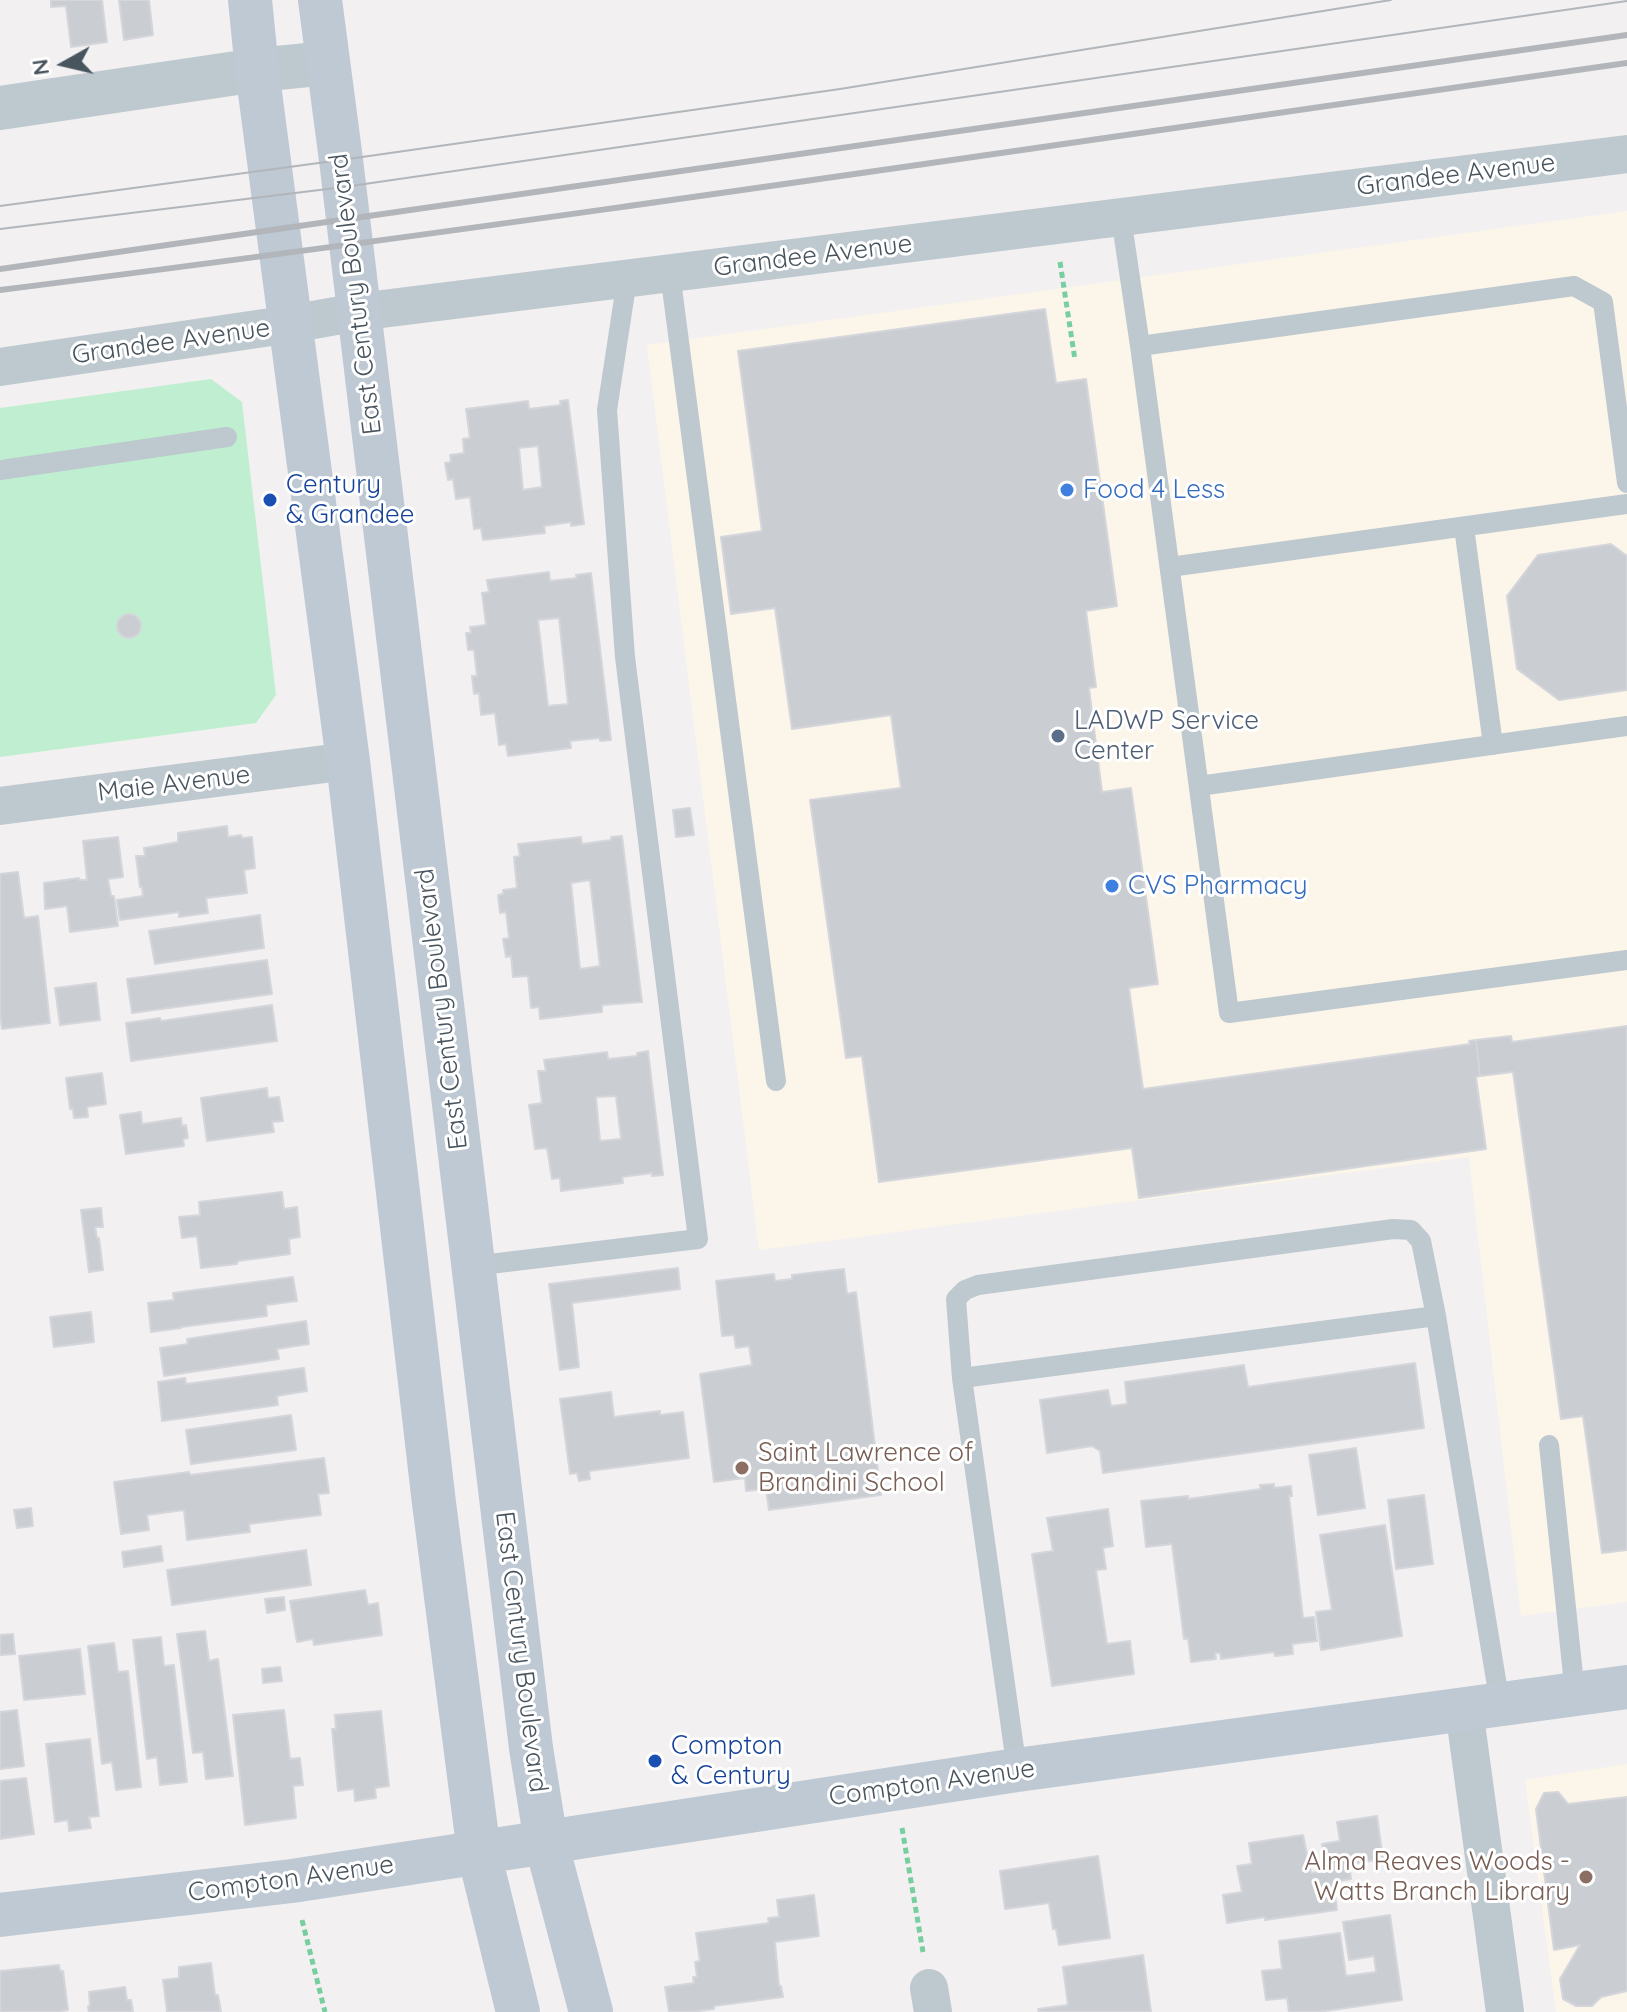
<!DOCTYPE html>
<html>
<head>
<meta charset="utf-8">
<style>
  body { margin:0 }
  #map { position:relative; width:1627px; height:2012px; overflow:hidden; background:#f2f0f0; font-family:Quicksand,sans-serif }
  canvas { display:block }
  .north { position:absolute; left:24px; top:24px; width:80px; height:80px; -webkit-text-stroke:6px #fff; paint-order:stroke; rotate:262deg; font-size:22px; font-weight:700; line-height:32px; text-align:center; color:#48545e }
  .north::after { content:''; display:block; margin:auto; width:28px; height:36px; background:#48545e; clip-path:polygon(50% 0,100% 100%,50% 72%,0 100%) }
</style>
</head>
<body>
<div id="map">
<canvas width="1627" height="2012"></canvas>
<div class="north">N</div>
</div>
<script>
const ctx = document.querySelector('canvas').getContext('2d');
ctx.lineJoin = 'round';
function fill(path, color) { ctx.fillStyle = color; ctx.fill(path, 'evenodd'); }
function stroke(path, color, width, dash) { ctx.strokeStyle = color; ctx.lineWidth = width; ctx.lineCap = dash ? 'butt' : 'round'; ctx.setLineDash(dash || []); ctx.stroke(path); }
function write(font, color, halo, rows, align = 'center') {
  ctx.font = font + ' Quicksand,sans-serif'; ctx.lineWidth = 6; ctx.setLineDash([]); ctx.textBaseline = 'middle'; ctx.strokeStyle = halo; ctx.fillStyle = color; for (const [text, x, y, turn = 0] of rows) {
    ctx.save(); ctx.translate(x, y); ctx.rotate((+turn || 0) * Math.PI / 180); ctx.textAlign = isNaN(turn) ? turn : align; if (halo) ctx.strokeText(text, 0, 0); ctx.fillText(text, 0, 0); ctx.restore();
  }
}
fill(new Path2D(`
  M1627,211V1602L1521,1616L1469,1157L759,1250L647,345Z
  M1627,1764V2012H1556L1525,1780Z`), '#fcf6ea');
fill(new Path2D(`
  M211,379L242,402L276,695L256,723L0,757V408Z`), '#bfefd0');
const building = new Path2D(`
  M51,0H102L107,42L71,47L66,6L51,7Z
  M119,0H149L153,35L124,40Z
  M1045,309L1056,383L1086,379L1117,606L1086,611L1096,687L1089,688L1102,792L1131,788L1158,984L1129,988L1143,1089L1470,1044L1469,1041L1476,1040L1480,1076L1476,1077L1486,1149L1139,1198L1132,1148L879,1182L862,1056L846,1058L810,800L901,788L891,715L792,729L775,608L731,614L721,537L762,531L738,351Z
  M568,400L584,524L571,526V522L544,526L545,533L483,540L481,528L474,529L470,497L456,499L453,479L448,480L445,463L451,462L450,455L464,453L463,439L470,438L466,409L528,401L529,409L561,405L560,401ZM538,446L542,487L523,490L519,448Z
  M1611,544L1627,556V690L1559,700L1517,669L1507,596L1538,555Z
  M549,572L550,581L577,578L576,575L591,573L611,740L600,741V738L570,741L571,748L508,756L506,744L499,745L495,713L481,715L479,693L474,694L472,676H477L474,650H468L466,633H471L470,627L486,625L482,593L489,592L487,580ZM559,618L568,704L548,706L538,620Z
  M117 626a12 12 0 1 1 24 0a12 12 0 1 1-24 0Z
  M690,808L694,835L676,837L673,810Z
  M227,826L228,837L241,835L242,838L252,837L255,868L244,870L247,893L206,898L208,913L179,917V912L120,920L117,900L143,896L142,887H140L136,856H145L144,848L178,842V833Z
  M622,836L642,1002L602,1005V1012L540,1019L539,1007L531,1008L528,976L513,977L511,956L506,957L503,939L509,938L506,912L500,913L498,895L503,894V890L517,888L514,857L520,856L518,844L581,837L582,844L611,840V837ZM590,880L600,966L580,969L571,883Z
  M118,837L123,877L108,879L111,896H114L118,926L70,932L67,906L45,909L44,883L79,878V880H87L83,841Z
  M18,872L24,918L38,916L50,1023L2,1029L0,1013V874Z
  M260,915L264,948L155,964L149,931Z
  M267,960L272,994L132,1013L127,979Z
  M96,983L100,1020L60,1025L55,988Z
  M272,1005L277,1041L131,1061L126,1023L160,1018L161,1021Z
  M1627,1026V1550L1602,1553L1583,1416L1561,1419L1513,1072L1480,1076L1476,1040L1511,1036L1512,1042Z
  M648,1051L663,1175L652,1176V1173L622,1177L623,1183L561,1191L560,1178L552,1179L547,1148L535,1149L529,1105L542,1103L538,1071H546L544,1060L607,1052L608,1059L637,1056V1053ZM616,1096L621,1139L600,1141L596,1097Z
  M102,1073L106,1104L87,1107L88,1117L74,1118L73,1109H70L66,1078Z
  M267,1088L268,1098L279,1097L283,1121L272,1122L274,1132L207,1141L201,1098Z
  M141,1112L142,1124L181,1118L182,1126L186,1125L188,1138L183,1139L184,1146L126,1154L120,1115Z
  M282,1192L284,1209L297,1207L300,1237L289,1239L290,1254L238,1261L237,1264L201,1268L197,1236L182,1238L179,1217L200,1215L199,1202Z
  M101,1208L103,1227H95L97,1238H99L103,1270L89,1272L81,1210Z
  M678,1268L680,1289L572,1303L579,1367L560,1370L549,1284Z
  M844,1269L847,1294L856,1292L881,1495L769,1510L766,1489L746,1491L745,1478L714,1482L700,1374L752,1365L749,1346L736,1348L734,1335L722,1336L716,1281L774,1274L775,1281L792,1279V1275Z
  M293,1277L297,1301L266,1305L267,1316L181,1327V1328L151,1332L148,1303L174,1300L173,1293Z
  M91,1312L94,1342L54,1347L50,1317Z
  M306,1321L309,1344L277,1349L279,1359L164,1376L160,1348L188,1344L187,1339Z
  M1415,1363L1424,1428L1103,1473L1100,1451L1092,1446L1047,1453L1040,1400L1108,1390L1111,1406L1127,1404L1125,1382L1244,1365L1248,1387Z
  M304,1368L307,1391L277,1396L278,1405L162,1421L158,1382L185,1378L186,1384Z
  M611,1392L614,1417L660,1411V1415L683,1412L689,1458L589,1471L590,1479L579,1481L577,1473L570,1474L560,1399Z
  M291,1415L296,1450L191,1464L186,1430Z
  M1356,1448L1365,1508L1318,1515L1309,1455Z
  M324,1458L329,1493L318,1494L321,1515L249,1524L250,1532L187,1540L184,1510L147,1515L149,1530L121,1534L114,1482L189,1472L190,1475Z
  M1274,1484V1488L1291,1486L1292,1496H1289L1303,1618L1314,1617L1317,1641L1292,1644L1293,1654L1275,1656L1274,1652L1221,1659L1220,1653H1215L1216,1659L1191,1662L1188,1638L1184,1639L1172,1544L1146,1547L1141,1501L1188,1496V1499L1261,1489L1260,1485Z
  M1424,1495L1433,1564L1396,1569L1388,1500Z
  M31,1508L33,1526L17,1528L14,1510Z
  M1108,1509L1113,1546L1103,1548L1106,1569L1096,1570L1107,1644L1130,1641L1134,1674L1052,1686L1032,1554L1053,1551L1047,1518Z
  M1385,1525L1402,1636L1321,1650L1316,1612L1332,1610L1320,1535Z
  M161,1546L163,1561L124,1567L122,1552Z
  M306,1550L311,1585L172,1605L167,1570Z
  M365,1590L368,1605L378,1603L382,1635L314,1645L313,1639L297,1642L290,1601Z
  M284,1597L285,1610L267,1613L265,1599Z
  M205,1631L209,1661L218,1659L233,1776L206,1779L203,1752L193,1753L177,1634Z
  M13,1634L15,1654L0,1655V1635Z
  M161,1637L164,1666L174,1665L187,1782L160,1785L157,1757L147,1759L133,1640Z
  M114,1643L118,1672L128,1671L141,1787L116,1790L112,1762L102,1764L88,1646Z
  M80,1649L85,1694L24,1700L19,1656Z
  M280,1667L282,1681L263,1683L262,1669Z
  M17,1710L24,1766L0,1769V1712Z
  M284,1710L290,1759L300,1758L303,1785L293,1786L296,1818L245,1825L233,1715Z
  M381,1711L389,1786L375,1788L376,1798L355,1801L354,1789L338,1791L332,1729H336L335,1715Z
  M90,1739L99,1816L89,1817L91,1828L69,1831L68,1820L55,1822L46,1744Z
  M26,1778L34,1834L0,1839V1781Z
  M1558,1792L1568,1804L1627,1797V1991L1601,1997L1592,2006H1576L1563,1999L1560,1979L1580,1945L1554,1950L1536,1809L1544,1793Z
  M1377,1816L1383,1859L1349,1864L1351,1879L1333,1882L1337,1910L1265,1920V1917L1227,1923L1223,1895L1242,1892L1237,1866L1252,1864L1249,1843L1303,1835L1311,1873L1326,1871L1322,1844L1340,1841L1337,1822Z
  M1098,1856L1110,1938L1059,1945L1056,1929H1053L1049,1903L1005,1909L1000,1871Z
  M814,1895L819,1936L775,1942L779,1986H781L783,1997L714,2006V2009L692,2012H669L665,1987L694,1983L693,1977H697L695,1962L700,1961L696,1933L769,1923L768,1918L779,1917L777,1900Z
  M1390,1915L1402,2000L1318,2012H1289L1287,1998L1266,2000L1262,1971L1282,1969L1279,1941L1340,1933L1346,1976L1376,1972L1374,1956L1349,1960L1343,1922Z
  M1143,1955L1151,2012H1039L1038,2009L1068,2005L1063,1967Z
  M211,1963L215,1995H218L221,2012H167L163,1980L179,1978V1967Z
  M59,1965L60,1971H63L68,2010L57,2012H0V1971Z
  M125,1987L127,2000H131L133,2012H89L88,2006H90L89,1992Z`);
fill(building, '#cacdd2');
stroke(building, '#d4d6db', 2);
stroke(new Path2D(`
  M1060,262L1075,360
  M902,1828L923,1952
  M302,1920L325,2012`), '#77ce9f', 5, [6, 4]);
stroke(new Path2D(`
  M1121,217L1140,346
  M670,273L776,1081
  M0,470L227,437
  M1627,483L1603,302L1574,286L1140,346L1229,1013L1627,960
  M1464,527L1493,745
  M1170,567L1627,504
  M1199,786L1627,726
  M473,1266L698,1239L625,657L607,410L627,279
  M962,1378L1436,1316
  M1549,1445L1575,1694
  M1017,1770L962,1378L956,1299L965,1290L978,1285L1393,1229L1411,1230L1421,1241L1436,1316L1500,1704`), '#bec8cf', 20);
stroke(new Path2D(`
  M0,367L291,324L358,312L1627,154
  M0,806L348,761
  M1464,1709L1505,2012
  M929,1988L933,2012`), '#bec8cf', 38);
stroke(new Path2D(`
  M0,108L257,70L328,63`), '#bec8cf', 44);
stroke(new Path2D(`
  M250,0L257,70L348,761L434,1503L479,1853L518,2012
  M320,0L341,160L531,1748L546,1842L591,2012
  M0,1915L292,1881L1017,1770L1627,1687`), '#bec9d4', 44);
stroke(new Path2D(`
  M0,206L341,160L840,89L1391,0
  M0,229L344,187L1627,1`), '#b2b6ba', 2);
stroke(new Path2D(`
  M0,269L1627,35
  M0,290C543,222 1085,140 1627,63`), '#b2b6ba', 6);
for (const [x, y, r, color] of [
  [1067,490,8,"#3f7fe0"],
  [270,500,8,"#1a4fb4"],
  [1058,736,8,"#5c6f8a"],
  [1112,886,8,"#3f7fe0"],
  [742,1468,8,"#8d6e63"],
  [655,1761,8,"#1a4fb4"],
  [1586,1877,8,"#8d6e63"]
]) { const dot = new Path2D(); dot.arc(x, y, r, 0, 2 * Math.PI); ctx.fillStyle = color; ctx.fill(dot); stroke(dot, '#fff', 3); }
write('26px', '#48545e', '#fff', [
  ["Grandee Avenue",1456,175,-7],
  ["Grandee Avenue",813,256,-7],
  ["East Century Boulevard",356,294,-97],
  ["Grandee Avenue",171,342,-8],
  ["Maie Avenue",174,784,-7],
  ["East Century Boulevard",442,1009,-97],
  ["East Century Boulevard",521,1652,83],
  ["Compton Avenue",932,1783,-8],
  ["Compton Avenue",291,1879,-8]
]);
write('26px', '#164399', '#fff', [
  ["Century",286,485],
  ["& Grandee",286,515],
  ["Compton",671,1746],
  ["& Century",671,1776]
], 'left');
write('26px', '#366cbe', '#fff', [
  ["Food 4 Less",1083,490],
  ["CVS Pharmacy",1128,886]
], 'left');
write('26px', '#4e5e75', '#fff', [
  ["LADWP Service",1074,721],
  ["Center",1074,751]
], 'left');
write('26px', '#785e54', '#fff', [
  ["Saint Lawrence of",758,1453],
  ["Brandini School",758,1483],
  ["Alma Reaves Woods -",1570,1862,"right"],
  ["Watts Branch Library",1570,1892,"right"]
], 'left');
</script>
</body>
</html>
